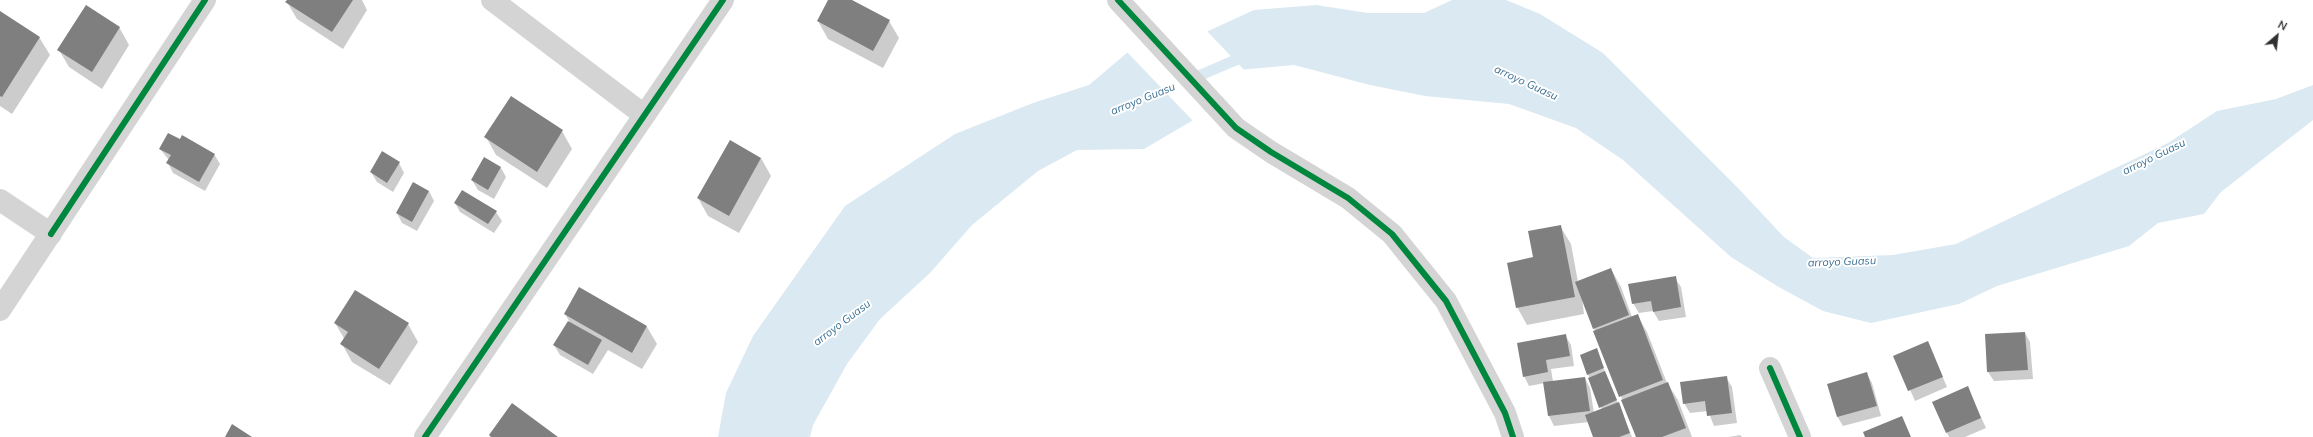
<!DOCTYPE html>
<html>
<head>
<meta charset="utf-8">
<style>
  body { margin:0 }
  #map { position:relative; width:2313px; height:437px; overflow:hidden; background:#fff; font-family:Mulish,sans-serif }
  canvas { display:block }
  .north { position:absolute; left:2257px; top:16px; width:40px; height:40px; -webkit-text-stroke:3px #fff; paint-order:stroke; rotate:28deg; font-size:11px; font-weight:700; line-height:16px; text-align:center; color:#303030 }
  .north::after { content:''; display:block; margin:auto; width:14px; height:18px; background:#303030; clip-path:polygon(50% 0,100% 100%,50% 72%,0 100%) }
</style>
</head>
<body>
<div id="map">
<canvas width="2313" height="437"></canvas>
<div class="north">N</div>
</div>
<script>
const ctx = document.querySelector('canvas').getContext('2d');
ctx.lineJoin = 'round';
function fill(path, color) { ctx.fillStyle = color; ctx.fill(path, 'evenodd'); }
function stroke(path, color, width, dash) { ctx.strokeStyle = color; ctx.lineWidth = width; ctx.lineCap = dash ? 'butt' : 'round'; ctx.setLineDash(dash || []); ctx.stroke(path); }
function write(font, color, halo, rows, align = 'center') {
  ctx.font = font + ' Mulish,sans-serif'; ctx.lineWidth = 4; ctx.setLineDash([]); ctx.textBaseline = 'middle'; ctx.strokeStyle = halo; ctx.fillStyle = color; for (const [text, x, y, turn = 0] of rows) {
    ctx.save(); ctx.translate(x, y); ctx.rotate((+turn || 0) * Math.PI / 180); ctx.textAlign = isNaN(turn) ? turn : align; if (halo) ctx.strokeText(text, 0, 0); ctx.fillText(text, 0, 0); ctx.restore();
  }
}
fill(new Path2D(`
  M1452,0H1506L1540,14L1603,53L1737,187L1784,237L1813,258L1893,255L1956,244L2168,143L2217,111L2276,99L2313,85V120L2221,192L2204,214L2158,223L2129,246L1997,286L1959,304L1871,323L1823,311L1777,286L1731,257L1623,160L1576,128L1509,104L1425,96L1370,85L1294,65L1239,70L1206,32L1254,10L1316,5L1368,13H1424Z
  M1141,41L1207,112L1144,149L1077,150L1038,171L972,225L930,273L880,319L847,364L813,425L810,437H718L726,393L753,336L845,206L955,134L1033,103L1089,85Z`), '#dbe9f2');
fill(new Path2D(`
  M1206,30L1246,72H1238L1204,33Z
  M1140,40L1208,113V114L1194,122L1126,51Z`), '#fff');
fill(new Path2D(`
  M288,0H362L367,10L343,49L297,19L287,2Z
  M829,0H850L889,21L899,38L883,68L828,39L818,21Z
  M0,13L39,37L50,55L12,114L0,106Z
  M119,27L129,45L102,89L69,67L59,50Z
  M511,98L562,131L572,149L547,188L496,155L486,137Z
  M160,149L214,154L220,164L205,191L173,173L168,163L169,160Z
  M485,158L501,168L506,177L494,199L478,190L472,180Z
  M761,158L771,176L739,233L708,216L698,198Z
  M399,163L404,173L393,192L377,182L371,172Z
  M429,191L434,201L417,231L402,223L397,213Z
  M455,203L496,212L502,221L494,233L460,212Z
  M1560,226L1571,244L1578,282L1611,269L1621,287L1632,317L1637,315L1647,332L1667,383L1678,400L1692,437H1637L1582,298L1584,314L1527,325L1517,307L1534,258Z
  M1675,278L1681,287L1686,317L1659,321L1653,311L1639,313L1633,303Z
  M579,289L647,327L657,344L642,369L608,350L593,374L560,355L554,345L571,324L565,314Z
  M335,323L408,324L418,342L390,385L352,362L342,344L345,340Z
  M2025,333L2030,342L2033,379L1994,381L1988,372Z
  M1565,335L1571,345L1574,366L1551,369L1553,382L1585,378L1590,388L1594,413L1602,410L1581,356L1596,350L1632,437H1594L1589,422L1554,426L1549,416L1545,383L1529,386L1524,376Z
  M1928,343L1947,387L1915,401L1895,356Z
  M1867,374L1872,383L1881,416L1843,426L1837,416Z
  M1726,377L1732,387L1737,423L1714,426L1708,411L1690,413L1684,403Z
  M1968,388L1986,428L1965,437H1949L1947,433Z
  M1740,435L1742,437H1729Z`), '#0003');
stroke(new Path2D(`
  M1189,80L1245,56`), '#dbe9f2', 11);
fill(new Path2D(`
  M287,0H353L332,32L285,2Z
  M828,0H852L890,20L873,51L817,21Z
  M86,5L120,27L92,72L57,50Z
  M0,11L40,37L2,97L0,96Z
  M511,96L563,130L537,172L484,137Z
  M168,133L180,139L182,135L215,154L199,182L166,163L171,155L159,149Z
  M730,140L761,158L729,216L697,198Z
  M382,151L400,162L387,183L370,172Z
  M484,157L501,167L488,190L471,180Z
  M413,182L429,191L412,222L396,213Z
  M462,190L497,211L488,224L454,203Z
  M1561,225L1575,297L1516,308L1507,263L1533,257L1528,231Z
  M1611,268L1629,315L1593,329L1575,282Z
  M1676,276L1681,307L1653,312L1651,301L1632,304L1628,284Z
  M579,287L647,326L632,353L564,314Z
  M355,290L409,323L379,369L340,344L348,332L334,323Z
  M1638,314L1663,380L1619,397L1593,331Z
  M568,321L602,340L588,365L553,345Z
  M2025,332L2028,370L1987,372L1985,334Z
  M1566,334L1570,356L1546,360L1548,372L1523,377L1517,343Z
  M1928,341L1943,377L1908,391L1893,356Z
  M1597,348L1604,368L1587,375L1580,355Z
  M1605,371L1617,400L1599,408L1588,378Z
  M1867,372L1877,406L1837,417L1827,384Z
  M1727,376L1732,413L1707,416L1705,401L1683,404L1680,382Z
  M1585,377L1590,411L1548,416L1543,382Z
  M1668,382L1686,428L1662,437H1636L1621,400Z
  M1968,386L1981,418L1946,433L1932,402Z
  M1619,402L1630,433L1619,437H1593L1585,415Z
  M512,403L558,437H491L489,435Z
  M1902,416L1911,437H1865L1863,432Z
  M232,424L252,437H225Z`), '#7f7f7f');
stroke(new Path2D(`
  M492,0L644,115
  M1118,0L1236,128L1271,152L1348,198L1392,234L1446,301L1505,413L1513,437
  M0,200L51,234
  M0,310L205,0
  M1770,368L1800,437
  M425,437L723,0`), '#d4d4d4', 22);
stroke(new Path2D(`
  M1118,0L1236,128L1271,152L1348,198L1392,234L1446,301L1505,413L1513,437
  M51,234L205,0
  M1770,368L1800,437
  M425,437L723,0`), '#00873e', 6);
write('italic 11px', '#3c7194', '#fff', [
  ["arroyo Guasu",1526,83,25],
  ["arroyo Guasu",1143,99,-22],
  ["arroyo Guasu",2154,157,-26],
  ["arroyo Guasu",1842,262,-2],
  ["arroyo Guasu",842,323,-37]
]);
</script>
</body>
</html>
